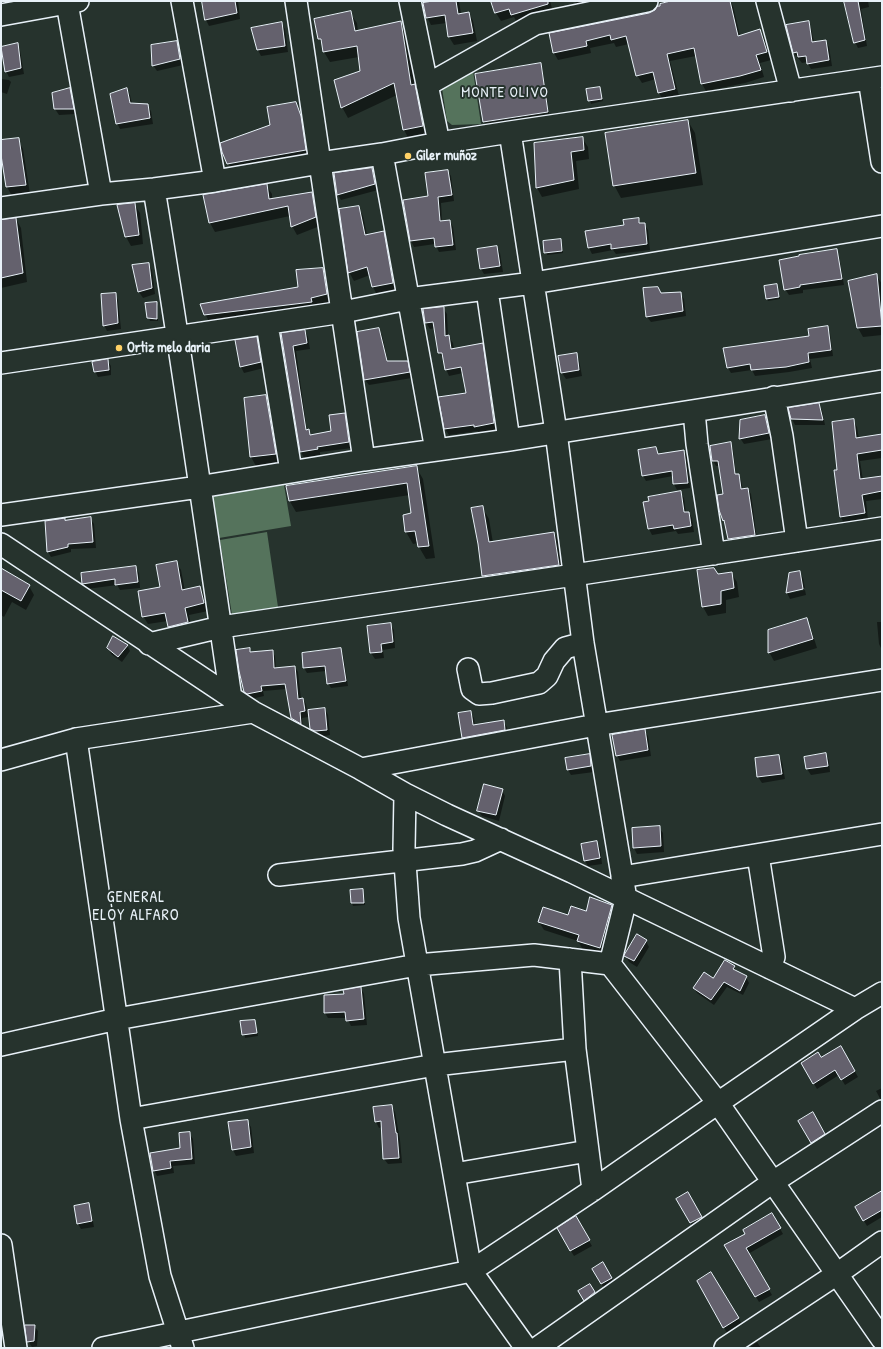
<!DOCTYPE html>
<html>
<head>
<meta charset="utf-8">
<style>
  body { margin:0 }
  #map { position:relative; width:883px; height:1349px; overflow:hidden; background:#26332d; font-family:"Patrick Hand",sans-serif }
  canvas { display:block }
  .frame { position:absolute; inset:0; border:2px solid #e8f1f8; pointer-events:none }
</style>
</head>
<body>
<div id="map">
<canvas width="883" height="1349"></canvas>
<div class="frame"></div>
</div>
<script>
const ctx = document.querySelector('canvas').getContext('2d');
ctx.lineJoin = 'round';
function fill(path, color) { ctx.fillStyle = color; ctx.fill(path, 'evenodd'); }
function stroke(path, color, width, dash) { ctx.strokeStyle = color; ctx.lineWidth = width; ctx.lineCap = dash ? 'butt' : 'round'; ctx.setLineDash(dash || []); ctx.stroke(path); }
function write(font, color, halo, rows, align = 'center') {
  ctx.font = font + ' "Patrick Hand",sans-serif'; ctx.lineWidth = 4; ctx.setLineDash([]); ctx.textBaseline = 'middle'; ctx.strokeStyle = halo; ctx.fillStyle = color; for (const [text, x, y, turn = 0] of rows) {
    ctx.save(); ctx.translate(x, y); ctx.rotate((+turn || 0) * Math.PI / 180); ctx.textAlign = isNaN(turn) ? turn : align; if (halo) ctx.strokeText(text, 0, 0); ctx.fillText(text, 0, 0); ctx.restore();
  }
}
fill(new Path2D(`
  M473,71L481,124L452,125L447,121L442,88Z
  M284,485L291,526L219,538L212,496Z
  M267,532L279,614L233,621L220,540Z`), '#55735c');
fill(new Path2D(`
  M203,1H238L240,19L209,26L206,20Z
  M439,1H459L461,14L469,13L473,21L477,41L454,45L449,37L447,23L431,25L427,17Z
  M492,1H550L553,12L517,23L514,17L501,21L496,13Z
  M575,1H596L577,5Z
  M661,1H730L733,6L740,36L760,30L764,38L771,60L760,63L764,77L745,83L706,91L702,84L696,56L670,61L679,96L663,100L659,93L656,79L642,83L637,75L629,44L616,47L614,43L590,48L591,53L558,60L554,53L650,14L655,11L659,5L662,4Z
  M844,1H868L869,7L861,9L867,46L858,48L855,42L847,11Z
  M350,13L357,23L358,32L401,22L407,33L415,87L420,96L429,137L410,141L404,130L397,95L348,118L342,107L361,71L359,57L330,62L324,52L323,45L319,39L315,20Z
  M808,22L811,28L814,42L825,41L829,47L832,66L811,69L807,62L802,63L794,53L787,26Z
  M281,23L285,29L288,52L261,56L258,50L252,29Z
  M177,42L180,48L183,65L157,71L153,65Z
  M17,44L20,50L24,74L9,77L6,71Z
  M540,64L542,67L549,114L485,124L484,122L477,75Z
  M1,79L9,80L11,82L7,94L1,92Z
  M599,88L603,101L591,104L587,90Z
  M69,89L73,95L76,114L59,115L55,109Z
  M127,89L130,95L132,104L147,105L151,111L153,124L120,129L117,123Z
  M295,103L302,115L312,162L235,176L223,152L271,125Z
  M688,121L695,133L703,185L621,198L614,185Z
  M582,138L588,147L589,159L576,161L579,189L542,197L537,188L535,144Z
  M18,140L23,149L30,194L12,196L7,187L1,141Z
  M372,169L375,174L378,190L341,200L338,195Z
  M448,171L451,176L454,201L441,203L442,222L450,221L453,227L456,250L439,252L435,244L414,247L411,241L404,200L429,197Z
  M266,185L272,194V200L312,193L317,202L320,226L297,235L292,226L290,216L215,232L210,223Z
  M134,204L140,213L143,244L131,246L126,237Z
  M358,207L363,216L367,235L383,232L388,241L398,292L377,295L373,287L370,275L354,281L349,272Z
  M16,219L21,228L27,282L1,288V221Z
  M638,219L641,224H644L648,230L650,250L616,254L613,250L592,254L589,248Z
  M560,240L563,253L547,255L544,242Z
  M497,247L500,253L503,272L484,274L481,269Z
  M836,250L839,256L844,285L803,290V293L789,295L785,289Z
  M148,264L152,270L155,294L143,298L139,292L133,266Z
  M323,269L328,277L332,303L315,307L210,323L205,314L299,288Z
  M876,275L882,284V335L863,337L858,328L849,282Z
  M777,285L780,299L768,301L767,299Z
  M115,294L118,300L121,329L107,331L104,325Z
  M661,294H680L684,299L686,316L651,322L647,317Z
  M156,303L158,306V321H150L146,304Z
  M443,308L447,314L448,336L453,343L454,349L482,344L486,351L497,429L479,433L478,431L449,435L445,429L467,394L463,373L449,376L446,369L444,359L439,353L435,328L430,329L426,323Z
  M827,327L830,333L833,356L810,359L812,368L789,372L755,376L752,370L731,373L728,368L810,337Z
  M378,329L382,335L388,362H407L410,368L412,378L369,385L365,380Z
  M305,331L308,337L310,349L296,351L307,431L311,436L333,432L344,414L348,420L352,448L320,452V455L304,458L301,452L282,334Z
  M256,338L260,344L264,368L244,373L241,367L236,341Z
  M576,354L579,360L582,376L566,379L562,373Z
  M107,360L111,366V375L98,377L95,371Z
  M266,396L271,405L280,462L256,466L251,457L245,399Z
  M818,404L822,410L825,425H795L792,419Z
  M765,416L768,422L772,439L744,444L740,438Z
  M853,420L857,427L859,439L882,435V458L860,461L863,480L882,477V499L866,501L868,520L844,523L840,516L838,471Z
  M730,443L733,449L736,475H738L741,480L743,490L748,489L751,494L757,540L732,544L729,539L726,525L724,520V494L720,466H716L713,461Z
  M656,448L659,455L684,451L687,456L690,488L677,490L674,484L673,476L646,481L643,476Z
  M416,467L423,479L435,558L426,559L419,547L418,543L413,544L406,532L412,514L410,495L296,512L289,500Z
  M680,493L684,498L686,513H689L692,518L694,532L678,534L676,531L652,535L649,529L645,503Z
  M482,507L489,519L493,543L554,533L561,545L565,576L489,588L483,576L479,544Z
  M90,518L94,524L96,548L71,549V552L51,557L48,552L65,519L66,521Z
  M176,562L181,570L185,591L200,587L204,595L208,611L189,615L192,630L173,635L169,627L168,621L148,624L143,616L162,588Z
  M135,567L139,573L140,588L120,590L117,585L87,589L83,583Z
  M1,570L29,586L34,595L26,610L12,602L4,617L1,615Z
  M698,571L717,575L731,573L737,582L739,597L726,600V613L708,616L703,607Z
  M799,572L803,578L805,588L790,591V593L805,590L806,595L790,599L787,593L790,574Z
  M806,620L811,629L817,648L774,661L769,652Z
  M877,622H882V650L879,644Z
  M390,624L394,630L395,648L383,650L384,658L375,659L371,653Z
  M127,645L130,651L122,662L111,654L108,648Z
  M249,649L252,652L272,651L275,656L276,668L295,667L298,672L301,699H303L306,704L308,717L302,718L303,728L295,724L292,718L287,689L263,691L264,696L251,699L249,697L245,691Z
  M340,649L343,654L348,686L331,688L328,683L326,671L307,673L304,668Z
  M325,709L328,715L330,735L319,737L315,734L311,728Z
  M470,712L474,718L475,726L503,722L507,727L508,736L466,743L463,738Z
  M644,731L648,736L651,756L620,761L617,755Z
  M825,754L829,760L830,772L811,775L807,769L805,758Z
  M589,755L592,761L594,772L571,775L568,770Z
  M779,756L782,762L785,779L762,783L758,777Z
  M502,790L505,796L499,821L482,816L478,810Z
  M659,828L663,833L664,852L637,854L634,848Z
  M596,842L600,848L602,864L588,866L585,861Z
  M362,890L364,893L365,905L353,906L352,903L351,891Z
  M612,906L616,914L604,956L583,950L578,941L544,930L539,922Z
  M646,941L649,947L637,967L629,962L626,956Z
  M734,967L737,972L746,977L749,983L743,995L727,987L714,1005L697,993L694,988L713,979Z
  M361,988L364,994L367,1025L351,1026L347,1018H328L325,1013L345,995Z
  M255,1021L258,1036L245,1038L242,1022Z
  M841,1047L858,1077L845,1085L839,1075L817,1089L802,1063L821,1059Z
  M882,1088V1102L876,1091Z
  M391,1106L395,1112L400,1140L402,1163L388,1164L384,1159L382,1127L379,1128L376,1122Z
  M812,1114L828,1140L815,1148L800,1121Z
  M247,1121L251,1127L254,1153L236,1156L233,1150Z
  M189,1133L193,1139L195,1164L173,1166L174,1173L157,1176L154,1170L181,1149Z
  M882,1192V1217L867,1226L856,1207Z
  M687,1194L704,1223L694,1229L677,1200Z
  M88,1204L91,1210L94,1227L81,1229L78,1224Z
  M772,1214L783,1234L748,1254L772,1295L759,1302L726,1246L746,1234Z
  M575,1217L592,1246L574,1256L558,1229Z
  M603,1264L615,1284L605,1290L593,1270Z
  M711,1273L742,1324L727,1333L698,1281Z
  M590,1285L598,1299L588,1306L579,1291Z
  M34,1326L38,1331L37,1346L32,1347L28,1341Z
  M757,1342L761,1348H749Z`), '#0007');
const building = new Path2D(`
  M202,1H235L237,13L205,20Z
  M433,1H456L458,14L469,12L473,33L448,37L445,15L426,18L423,3Z
  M491,1H548V4L511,15L509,9L495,13Z
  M671,1H730L738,36L760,29L767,52L756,55L761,70L740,76L701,84L694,48L667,54L675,89L658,93L653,72L636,76L626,36L611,40L610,35L586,41L587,46L553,53L549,33L649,13L655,10L657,6H660V4Z
  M844,1H858L865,40L854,43Z
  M351,11L355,31L401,21L411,85L415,84L423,126L403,130L394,83L341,108L334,80L360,71L357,46L323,52L321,39H318L314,19Z
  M809,21L812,42L826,40L829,60L807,64L806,56L798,57L797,52L793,53L786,25Z
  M282,22L285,46L257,50L251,28Z
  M177,41L180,59L152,66L151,45Z
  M18,43L21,68L5,72L1,47Z
  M541,63L548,112L483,122L475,74Z
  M600,87L602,99L588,101L586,89Z
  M70,88L74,109H54L52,93Z
  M127,88L130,103L148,104L150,118L116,124L110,94Z
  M296,102L301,116L306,150L227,164L222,152L220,143L270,125L267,107Z
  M688,120L696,173L613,186L605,133Z
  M583,137L584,150L571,152L574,180L536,188L534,143Z
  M19,138L26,185L6,187L1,155V140Z
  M372,168L375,184L337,195L334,173Z
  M448,170L452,195L438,197L440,221L450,220L453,245L435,247L434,238L410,241L403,200L428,196L425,173Z
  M267,184L269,199L312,192L316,217L291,227L288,206L209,223L203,195Z
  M135,203L139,235L125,237L117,205Z
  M359,206L365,235L384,231L393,283L372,287L367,267L348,273L339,209Z
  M16,218L23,273L1,278V220Z
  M639,218V223H645L647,244L611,249V244L588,248L585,231L624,225L623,220Z
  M561,239L562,251L544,253L543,241Z
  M497,246L500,266L480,269L477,249Z
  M837,249L842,279L800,285V287L784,290L779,260L799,256V255Z
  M149,263L152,288L138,292L132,265Z
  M323,268L327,294L311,298L312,302L204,315L200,304L298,287L296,270Z
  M877,274L882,326L857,328L848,281Z
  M777,284L779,297L766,299L764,286Z
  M658,287L661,293L681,292L683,311L646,317L643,288Z
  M116,293L118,323L103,326L101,294Z
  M157,302V319L147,318L145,303Z
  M444,307L445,336L449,335L451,349L483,343L494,423L474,427V425L444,429L438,397L466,393L461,367L445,370L442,353H438L433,322L425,323L423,309Z
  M828,326L831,350L808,353L809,362L786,367L751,370L750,364L727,368L723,348L809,336L808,329Z
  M379,328L387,361H408L410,372L364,380L357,332Z
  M305,330L307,343L293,346L306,430L309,429L310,435L331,431L329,415L345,413L349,442L317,447L318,449L300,452L281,333Z
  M257,337L261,362L240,367L235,340Z
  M577,353L579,370L561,373L558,356Z
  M108,359L109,370L94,372L92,362Z
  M266,395L276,454L250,457L244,398Z
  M819,403L823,420L791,419L788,408Z
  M765,415L769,433L739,439L740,420Z
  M854,419L856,438L882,434V450L857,454L860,479L882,476V491L862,495L865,513L840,517L834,470H837L832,422Z
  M731,442L735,474H739L741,489L748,488L755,535L728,539L724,520L723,521L719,510L717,495L723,494L718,461H712L710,446Z
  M656,447L658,454L684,450L688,483L673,484L672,471L642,476L638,450Z
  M417,466L429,546L418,547L415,531L405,532L403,515L411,513L407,483L289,501L286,486Z
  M681,491L684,512H689L691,526L674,529L673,525L648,529L643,502L649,501L648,497Z
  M483,506L489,542L554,532L559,565L482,576L478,544L471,508Z
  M91,517L93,542L68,544V547L47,552L45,521L65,518V520Z
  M177,561L182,590L200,586L204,603L185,608L188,622L168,627L165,613L142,617L138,591L160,587L156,565Z
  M136,566L138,582L115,585V579L82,584L81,573Z
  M1,568L30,585L21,601L1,590Z
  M714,568L718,574L732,572L734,588L721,591V604L702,607L697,570Z
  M800,571L803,589L786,593L789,573Z
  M807,618L813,639L768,653V630Z
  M391,623L393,642L381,644L382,652L370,653L367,626Z
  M113,636L128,645L118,657L107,648Z
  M250,648V652L273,650L274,668L295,666L298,699L303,698L305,711L300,712L301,724L291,718L285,684L261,686L262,691L247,694L244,692L239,671L236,650Z
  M341,648L346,681L327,684L325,666L303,668L302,653Z
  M325,708L327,730L315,731L310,729L308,710Z
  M471,711L473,725L504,720L505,730L462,738L458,713Z
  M645,729L648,750L616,756L612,735Z
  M826,753L828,766L806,769L804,757Z
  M590,754L591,766L567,770L565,758Z
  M779,755L782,774L757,777L755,758Z
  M484,784L503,789L496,815L477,811Z
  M660,826L661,846L633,848L632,828Z
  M597,841L600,858L584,861L581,844Z
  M363,889L364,903H351L350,890Z
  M590,897L612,905L600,948L577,941L579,935L538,922L543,907L568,915L571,906L586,911Z
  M637,934L647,940L634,961L624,956Z
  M725,960L735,966L733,969L747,976L740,991L724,982L711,1000L693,988L704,972L713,978Z
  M361,987L364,1019L346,1021L345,1012L324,1013V995L344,994L343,990Z
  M255,1020L257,1033L242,1035L240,1021Z
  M841,1046L855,1071L841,1080L835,1070L813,1084L801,1063L818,1052L821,1057Z
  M392,1105L396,1133H397L399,1158L383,1159L381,1121L375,1122L373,1107Z
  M813,1112L825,1134L811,1143L798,1121Z
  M248,1120L251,1147L232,1150L228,1122Z
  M190,1132L192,1159L170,1161L171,1168L153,1171L150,1153L180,1148L179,1133Z
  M882,1191V1210L863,1221L855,1207Z
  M688,1192L702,1217L690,1223L676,1199Z
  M89,1203L92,1221L77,1224L74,1206Z
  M772,1213L781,1228L746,1248L770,1289L755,1297L724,1245L745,1234L743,1230Z
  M576,1216L590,1240L570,1251L557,1228Z
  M603,1262L612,1278L601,1284L592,1269Z
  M711,1272L739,1318L723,1328L697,1281Z
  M590,1284L595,1292L584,1301L578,1291Z
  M25,1325H35L34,1341L27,1342Z`);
fill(building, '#64616d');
stroke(building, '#e8f1f8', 1);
const minor = new Path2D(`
  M182,1L215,181
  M296,1L364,460
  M410,1L439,143
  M767,1L791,91
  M67,3L101,194
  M1,15L78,1
  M869,79L882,162
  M427,85L535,24L647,1
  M382,154L436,450
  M154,189C182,358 206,528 231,698
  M1,208L101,194L154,189L215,181L320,163L382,154L439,143L510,132L882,77
  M487,290L509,440
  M267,324L291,471
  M1,363L343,312L408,299L533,283L882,226
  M774,397L782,436L797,541
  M694,411L697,444L714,554
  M1,515L199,487L364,460L509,440L882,381
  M1,544L253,712L361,769L405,794L447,815L572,872L855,1009
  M149,644L221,627L574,575L882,528
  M468,669L472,689L479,694L492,693L539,683L547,676L554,661L565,648L583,643
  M76,739L131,1119L160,1276L183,1348
  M1,760L76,739L253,712
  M361,769L596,725L882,680
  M405,794L404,849L409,918L471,1271L526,1348
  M758,855L774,957L770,968
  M279,875L462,854L475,851L501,839
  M622,877L882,834
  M570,959L575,1049L593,1190
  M610,964L718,1103L882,1339
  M1,1045L117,1019L417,965L534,955L610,964L626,899L583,643L556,432L510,132
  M131,1119L435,1065L575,1049
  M454,1174L588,1151
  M1,1245L16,1348
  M103,1348L471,1271L593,1190L718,1103L855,1009L882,993
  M537,1348L773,1182L882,1111
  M725,1348L837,1274L882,1242`);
stroke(minor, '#e8f1f8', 24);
stroke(minor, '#26332d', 21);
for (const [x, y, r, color] of [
  [408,156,4,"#ffd166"],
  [119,348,4,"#ffd166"]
]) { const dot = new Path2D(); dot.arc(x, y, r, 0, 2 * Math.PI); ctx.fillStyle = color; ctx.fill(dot); stroke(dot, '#26332d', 1.5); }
write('bold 14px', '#e8f1f8', '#26332d', [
  ["Giler muñoz",416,156],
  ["Ortiz melo daria",127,348]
], 'left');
ctx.letterSpacing = '1px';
write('15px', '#e8f1f8', '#26332d', [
  ["MONTE OLIVO",505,93]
]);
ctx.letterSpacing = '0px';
ctx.letterSpacing = '1px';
write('16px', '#e8f1f8', '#26332d', [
  ["GENERAL",136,898],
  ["ELOY ALFARO",136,916]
]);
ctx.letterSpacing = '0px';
</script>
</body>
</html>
